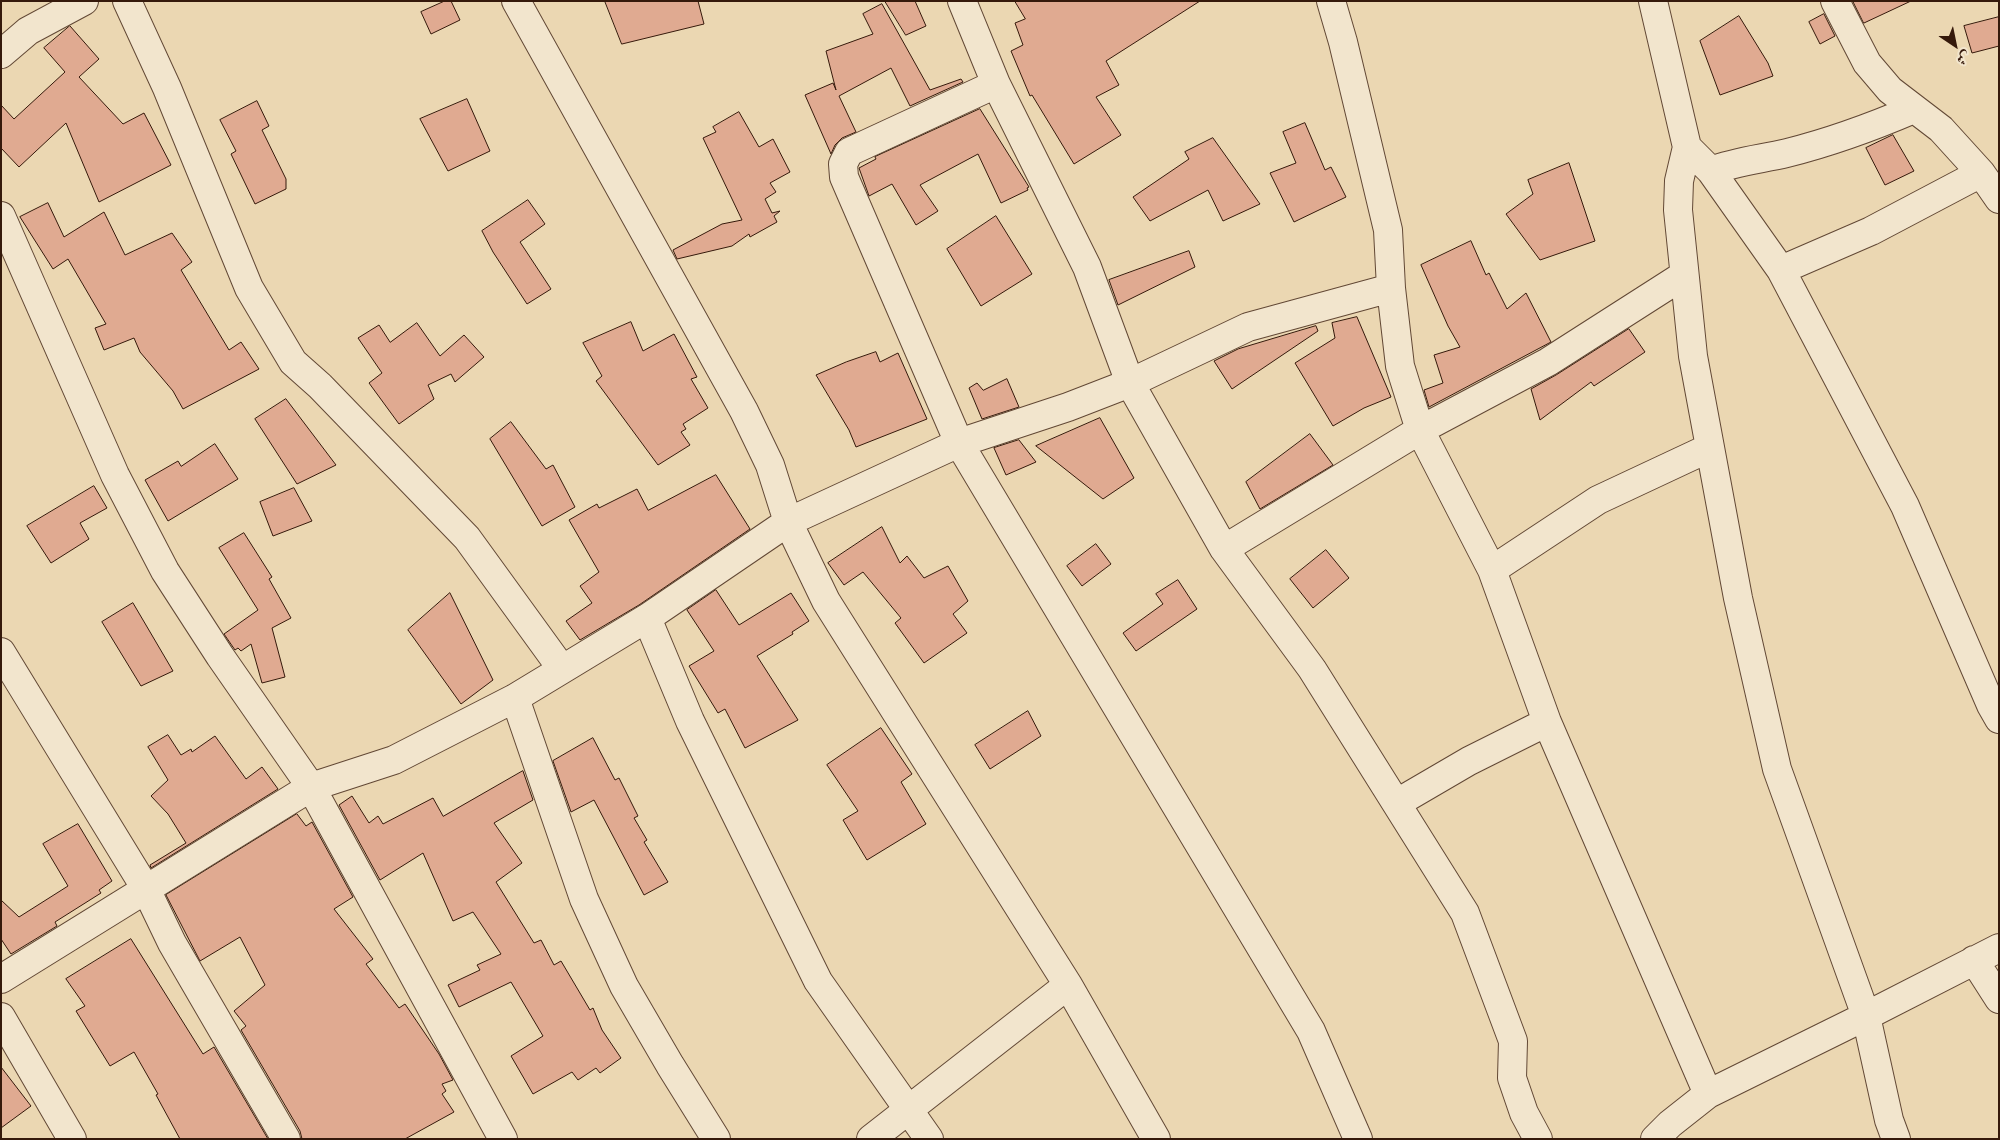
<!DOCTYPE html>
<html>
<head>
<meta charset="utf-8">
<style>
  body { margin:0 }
  #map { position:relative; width:2000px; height:1140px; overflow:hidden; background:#ebd7b2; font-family:Cardo,Amiri,serif }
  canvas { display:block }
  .frame { position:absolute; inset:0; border:2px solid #35190b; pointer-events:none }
  .north { position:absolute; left:1930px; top:20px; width:50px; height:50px; -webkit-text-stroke:4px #f2e5cd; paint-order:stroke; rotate:146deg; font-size:14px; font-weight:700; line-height:20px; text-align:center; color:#35190b }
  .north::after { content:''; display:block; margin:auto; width:18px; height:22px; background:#35190b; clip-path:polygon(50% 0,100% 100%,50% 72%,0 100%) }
</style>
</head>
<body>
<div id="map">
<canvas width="2000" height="1140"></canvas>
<div class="frame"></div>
<div class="north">ش</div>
</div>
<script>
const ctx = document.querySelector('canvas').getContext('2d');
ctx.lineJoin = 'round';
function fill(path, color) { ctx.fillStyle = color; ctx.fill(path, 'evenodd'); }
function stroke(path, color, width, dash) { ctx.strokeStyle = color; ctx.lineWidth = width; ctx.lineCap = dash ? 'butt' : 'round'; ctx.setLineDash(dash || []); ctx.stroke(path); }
const building = new Path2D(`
  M445,1H451L460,20L431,34L421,12Z
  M605,1H698L704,24L622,44Z
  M885,1H915L926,26L906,35Z
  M1015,1H1200L1106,61L1119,85L1096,97L1121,135L1074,164L1032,95L1030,96L1011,51L1023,45L1015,23L1025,19Z
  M1853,1H1911L1864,23Z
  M882,4L930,90L961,79L963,82L910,106L891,68L839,96L856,132L842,138L835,145L831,154L805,95L833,83L836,90L826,51L873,34L863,14Z
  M1824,14L1835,36L1820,44L1809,22Z
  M1739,16L1768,63L1773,76L1720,95L1700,41Z
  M1999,17V46L1972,53L1964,26Z
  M70,26L99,59L79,77L123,124L144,113L171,165L99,202L66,123L19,167L1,148V105L14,119L65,72L44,48Z
  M467,99L490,151L448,171L420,119Z
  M257,101L269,126L262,130L286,179V189L255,204L231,154L236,151L220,120Z
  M980,109L1029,187L1027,188L1028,190L1001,203L978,154L920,185L938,211L916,225L892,184L869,196L859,168L876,159L875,157Z
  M739,112L759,147L773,139L790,172L770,183L776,192L765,199L772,213L780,211L774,216L777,222L750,237L749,234L732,246L677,259L673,250L722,224L742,220L703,138L716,132L713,127Z
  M1305,123L1325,170L1331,167L1346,197L1294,222L1270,173L1296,163L1283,132Z
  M1893,135L1914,171L1885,185L1866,148Z
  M1213,138L1260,204L1223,221L1208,190L1150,221L1133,197L1189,159L1185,152Z
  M1569,163L1595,241L1540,260L1506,214L1533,194L1528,180Z
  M528,200L545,224L520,242L551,289L527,304L493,252L482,231Z
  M48,203L64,237L104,212L125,255L172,233L192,262L181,270L229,350L241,342L259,369L183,409L173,391L140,352L134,338L104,350L95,328L106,324L68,259L53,269L20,217Z
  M996,216L1032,274L981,306L947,249Z
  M1471,241L1486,275L1489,273L1507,309L1526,293L1551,342L1429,407L1424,390L1443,383L1434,355L1460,347L1448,326L1421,265Z
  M1189,251L1195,267L1118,305L1109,280Z
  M1357,317L1391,397L1364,408L1333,426L1295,363L1335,338L1332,323Z
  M631,322L643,351L674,334L697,377L691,379L708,408L683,424L686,429L681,432L690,445L658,465L596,381L602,376L583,343Z
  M417,323L440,356L464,335L484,357L455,382L451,374L428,385L434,399L399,424L369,383L382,373L358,338L379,325L390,342Z
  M1316,326L1318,331L1232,389L1214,361L1238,349Z
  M1629,329L1645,352L1594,386L1591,382L1540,420L1531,389L1556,375Z
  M876,352L880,362L898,353L927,419L856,447L849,430L816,375L846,362Z
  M1007,379L1019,407L982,419L969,388L977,383L983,390Z
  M286,399L336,465L297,484L255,419Z
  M1100,418L1134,478L1103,499L1036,446Z
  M511,422L546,469L553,465L575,507L542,526L490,439Z
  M1310,434L1333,465L1260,509L1246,482Z
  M1019,440L1036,462L1006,475L994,448Z
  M215,444L238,479L168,521L145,480L178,461L181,466Z
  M716,475L750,529L639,605L580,640L566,621L592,603L580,586L599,572L569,520L597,504L599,508L637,489L648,510Z
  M94,486L107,508L80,523L89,539L51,563L27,526Z
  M294,488L312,521L273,536L260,502Z
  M882,527L900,563L907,556L924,578L948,566L968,601L953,614L967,633L924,663L895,623L901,618L863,572L844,585L828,563Z
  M244,533L272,577L269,579L291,618L272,628L285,677L262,683L251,644L241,651L238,648L235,650L224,634L258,610L219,548Z
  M1096,544L1111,564L1082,586L1067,566Z
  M1326,550L1349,578L1313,608L1290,579Z
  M1178,580L1197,609L1136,651L1123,633L1163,604L1156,594Z
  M716,590L739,625L791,593L809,621L792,632L793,634L757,656L798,720L745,748L725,709L718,713L689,666L714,651L687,610Z
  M450,593L493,680L461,704L408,630Z
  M133,603L173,671L141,686L102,622Z
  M1028,711L1041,736L990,769L975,745Z
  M881,728L912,774L901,782L926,824L867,860L843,820L858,811L827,765Z
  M168,735L181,755L191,749L192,752L215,736L246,779L262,767L278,789L151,868L150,865L186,843L168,814L151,796L168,780L148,747Z
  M593,738L615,780L619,778L638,816L634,818L647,840L644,842L668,882L644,895L594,800L571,812L553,761Z
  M523,771L533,800L494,823L522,863L496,882L534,943L541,940L554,965L561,961L590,1010L593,1008L602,1030L621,1058L600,1073L596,1068L578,1080L572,1072L533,1094L511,1056L543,1036L511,982L459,1007L448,985L480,970L477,965L501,954L473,912L453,921L423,853L380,880L339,805L352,796L369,823L378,816L383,824L433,798L443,816Z
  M297,814L306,826L312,822L353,897L334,909L373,959L366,964L399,1008L405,1004L439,1054L453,1080L442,1084L446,1091L442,1094L454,1112L405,1139H302L300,1131L241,1030L246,1026L234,1011L265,985L240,937L200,961L166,895Z
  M78,824L112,881L99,890L101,893L55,922L57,926L11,954L1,939V900L19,917L68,886L43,844Z
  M131,939L203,1054L214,1047L268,1139H180L156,1095L158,1094L134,1052L110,1066L76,1011L85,1006L66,979Z
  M1,1067L31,1106L1,1128Z`);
fill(building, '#e0aa91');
stroke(building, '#35190b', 1);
const minor = new Path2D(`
  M127,1L167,88L249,288L293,362L320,386L467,538L562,669
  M516,1L744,411L770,465L788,522L826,601L1068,985L1156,1139
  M962,1L996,84L849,152L843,164L844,177L959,443L1311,1031L1358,1139
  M1331,1L1343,42L1388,230L1391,288L1400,366L1420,430L1492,570L1547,722L1708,1094
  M1653,1L1687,147L1711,171L1781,270L1905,506L1991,705L1999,719
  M1835,1L1867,63L1890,90L1941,129L1981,173L1999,199
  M1,54L28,31L84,1
  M996,84L1087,267L1130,383L1224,549L1312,669L1465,913L1513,1041L1512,1078L1524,1113L1538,1139
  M1687,147L1679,181L1678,210L1693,356L1738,598L1777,769L1866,1016L1889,1120L1896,1139
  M1711,171C1736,161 1762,159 1787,153C1831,142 1872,127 1914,109
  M1,216L115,475L165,571L220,656L311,787L503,1139
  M1781,270L1871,231L1981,173
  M1224,549L1420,430L1548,362L1684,275
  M1492,570L1598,500L1709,448
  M647,618L690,721L818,981L929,1139
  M1,652L146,889L172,943L286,1139
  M515,698L584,899L624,986L670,1065L716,1139
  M1397,803L1469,761L1547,722
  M1974,960L1999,999
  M1,979L311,787L394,760L515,698L647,618L788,522L959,443L1068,407L1130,383L1248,327L1391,288
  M1,1017L72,1139
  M871,1139L1068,985
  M1655,1139L1670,1124L1708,1094L1866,1016L1999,948`);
stroke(minor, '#624835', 30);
stroke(minor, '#f2e5cd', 28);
</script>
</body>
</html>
